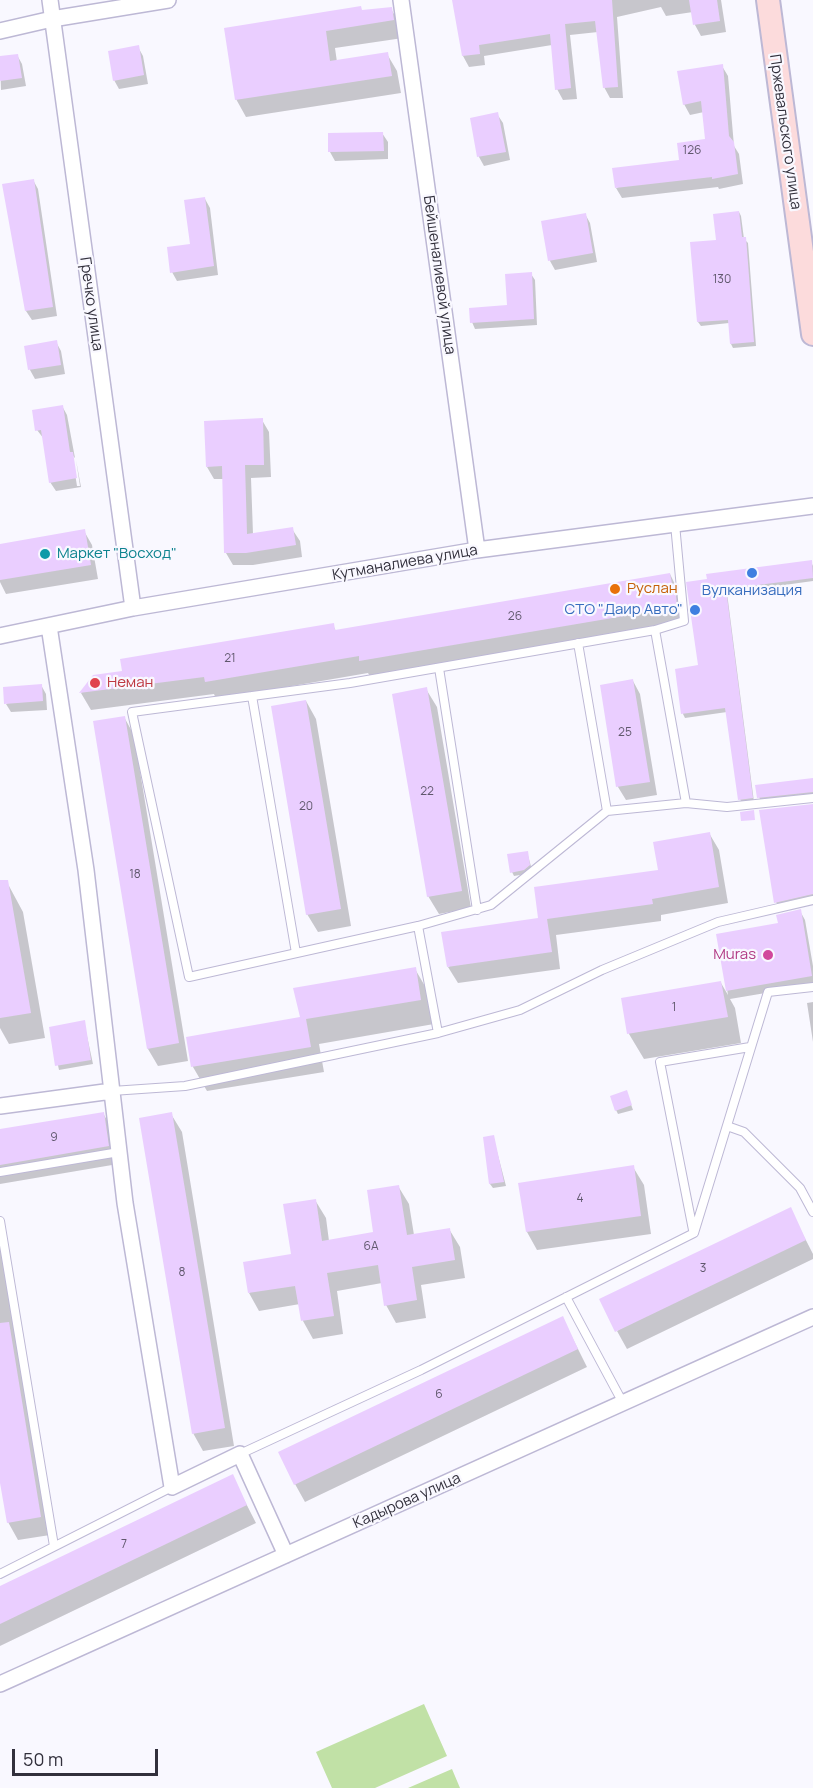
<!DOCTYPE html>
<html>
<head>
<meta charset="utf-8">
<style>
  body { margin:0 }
  #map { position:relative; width:813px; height:1788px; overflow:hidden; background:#f9f8ff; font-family:Manrope,sans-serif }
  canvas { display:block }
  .scale { position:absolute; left:12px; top:1749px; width:146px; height:27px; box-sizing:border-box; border:3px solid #32303c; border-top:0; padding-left:8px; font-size:18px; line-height:21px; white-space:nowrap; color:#32303c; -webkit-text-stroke:4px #f9f8ff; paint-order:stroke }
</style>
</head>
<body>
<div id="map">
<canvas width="813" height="1788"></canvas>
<div class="scale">50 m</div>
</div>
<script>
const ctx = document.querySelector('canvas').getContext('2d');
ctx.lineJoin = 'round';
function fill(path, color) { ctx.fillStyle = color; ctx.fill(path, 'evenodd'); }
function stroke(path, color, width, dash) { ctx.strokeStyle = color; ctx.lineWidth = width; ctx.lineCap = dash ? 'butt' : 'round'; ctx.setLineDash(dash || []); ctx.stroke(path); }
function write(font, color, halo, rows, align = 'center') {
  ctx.font = font + ' Manrope,sans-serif'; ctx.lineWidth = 4.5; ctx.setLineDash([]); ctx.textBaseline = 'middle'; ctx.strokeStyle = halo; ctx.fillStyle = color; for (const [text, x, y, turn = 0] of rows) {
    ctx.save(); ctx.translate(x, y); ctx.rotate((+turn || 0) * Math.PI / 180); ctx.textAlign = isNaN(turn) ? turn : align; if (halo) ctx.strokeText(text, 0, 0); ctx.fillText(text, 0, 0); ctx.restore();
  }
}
fill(new Path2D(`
  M424,1704L447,1756L375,1788H332L316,1752Z
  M452,1769L460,1788H408Z`), '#c1e1a6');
fill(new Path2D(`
  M454,0H721L726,32L701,36L695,25L693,12L666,16L661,7L617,17L623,98H610L604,87L598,32L570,35L577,99L563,100L557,89L552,45L484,56L485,65L469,67L463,56Z
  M391,9L401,26L403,38L335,48L337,62L387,54L397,71L401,93L246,117L236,99L226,29Z
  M138,47L143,56L148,84L119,89L114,80Z
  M17,55L22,64L26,86L1,90L0,58Z
  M722,66L728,76L734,146L739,154L743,184L719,189L718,187L622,198L616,188L681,161L707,140L704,112L690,115L684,104Z
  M497,114L503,123L510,160L484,166L479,157L471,119Z
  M382,133L388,142V159L335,161L330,152L329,135Z
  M33,180L38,189L57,316L32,320L26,311L3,185Z
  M205,199L210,208L218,275L177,281L172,272L191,245Z
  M739,212L741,216L744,239L748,243L756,346L733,348L731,344L729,323L701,326L698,322L718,242Z
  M585,214L590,223L597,262L555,270L550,261L543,222Z
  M531,274L535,280L537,325L475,329L472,322L508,307Z
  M56,342L61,351L65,374L35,379L30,370L26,347Z
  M62,406L67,415L75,458L72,455L77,486H80L76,460L81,487L56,491L50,482L44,439L37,430Z
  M262,420L269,432L271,477L251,478L253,534L292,529L300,541L302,557L253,565H233L226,553L224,479H214L207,467Z
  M84,531L92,545L98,579L6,594L0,582V545Z
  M811,562L813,566V581L727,593L754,802L742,803L740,799L727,712L685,718L683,714L677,670L700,667L709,580Z
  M670,574L684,603L686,625L371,678L368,673L216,699L214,694L91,710L81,693L94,676L124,672L333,625L336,631Z
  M633,681L640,694L657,795L626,800L618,787L601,686Z
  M41,685L46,694L47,710L11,712L6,704Z
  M426,689L437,707L471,908L439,914L428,896Z
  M306,701L316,719L351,926L318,932L307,914Z
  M124,717L134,735L188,1061L158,1066L148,1049Z
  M813,791V796L761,801L759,797Z
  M813,805V904L781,911L776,902Z
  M709,833L719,850L728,903L661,915V921L556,935L560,969L458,983L448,967L540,919L660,871Z
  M527,852L532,870L526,874L514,876L512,872Z
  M9,886L23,912L45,1038L9,1044L0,1028V888Z
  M800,911L805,920L813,966V985L730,999L735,1008L741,1043L644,1059L629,1034L623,999L721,983L728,995L718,935L779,924Z
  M415,969L429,993L434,1024L319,1044L324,1072L207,1091L193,1067L188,1038L301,1019Z
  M813,1002V1042L807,1003Z
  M84,1022L93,1064L59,1070L50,1028Z
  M628,1096L633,1110L618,1114L616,1110Z
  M103,1113L113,1131L118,1164L0,1184V1130Z
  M171,1114L182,1132L234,1446L203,1451L193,1433Z
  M493,1136L506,1186L493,1188L490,1184Z
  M633,1167L644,1185L651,1234L537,1250L527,1232L520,1184Z
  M398,1186L409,1204L414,1235L449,1229L460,1247L465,1278L421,1285L426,1318L396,1323L386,1305L382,1283L337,1291L343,1334L313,1339L303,1321L300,1304L259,1311L249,1293L293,1255L315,1200L326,1218L329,1241L375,1234Z
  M790,1209L813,1254V1259L627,1349L617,1331Z
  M0,1233L50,1535L18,1540L8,1522L0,1474Z
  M562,1317L587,1367L305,1502L295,1484Z
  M232,1476L256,1523L0,1646V1588Z`), '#0003');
fill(new Path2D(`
  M452,0H612L618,87L603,88L595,21L565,24L571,88L555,90L550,34L479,45L480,54L462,56Z
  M689,0H717L720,21L693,25Z
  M361,6L362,10L392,7L394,20L326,31L330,61L388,52L392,76L235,100L224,28Z
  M139,45L144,75L113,81L108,51Z
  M18,54L22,78L0,81V56Z
  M723,64L729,136L734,142L738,174L712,179V177L615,188L612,168L679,160L677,143L705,139L701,101L683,105L677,71Z
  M498,112L506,152L477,157L470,118Z
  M383,132L384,151L328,152V133Z
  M34,179L53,307L25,311L2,184Z
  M205,197L214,266L170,273L167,247L190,244L184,200Z
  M739,211L742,237H746L754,342L730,344L728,320L697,322L690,242L716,240L713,214Z
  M586,213L593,253L548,261L541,221Z
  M532,272L534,319L470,323L469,308L507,305L505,274Z
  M57,340L61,365L28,370L24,346Z
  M63,405L70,452H73L77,478L49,483L41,430L35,431L32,410Z
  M263,418L264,465H245L247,534L293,527L296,545L246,553H224L222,466L206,467L204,421Z
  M85,529L91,565L0,580V544Z
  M812,560L813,578L726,589L753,798L738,800L725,708L681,714L675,669L698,665L686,582L707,579L706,574Z
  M670,573L672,584H675L677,607L359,661V656L205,682L204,677L79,693L93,675L122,671L120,659L334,623L335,630Z
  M633,679L650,782L616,787L600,685Z
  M42,684L43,701L4,704L3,687Z
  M427,687L462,891L427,897L392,694Z
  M306,700L341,909L306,915L271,706Z
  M125,716L179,1043L147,1049L93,721Z
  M813,778V792L757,798L755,785Z
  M813,804V894L774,903L759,810Z
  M754,810L755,820L741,821L740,812Z
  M710,832L719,887L652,899L653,904L547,919L552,952L447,967L441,932L538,918L534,887L658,870L653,842Z
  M528,851L530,865L524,870L510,873L507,854Z
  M0,880H8L31,1013L0,1018Z
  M801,909L812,976L726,991L716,934L778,923L776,915Z
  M416,967L421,1000L306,1019L311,1047L191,1067L186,1037L300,1017L293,988Z
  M721,981L728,1017L627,1034L621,998Z
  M85,1020L91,1060L55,1066L49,1027Z
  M627,1090L632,1105L615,1111L610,1096Z
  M104,1112L109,1146L0,1165V1129Z
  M172,1112L225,1428L192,1434L139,1118Z
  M494,1135L504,1182L489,1184L483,1137Z
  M634,1165L641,1216L526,1232L518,1183Z
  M399,1185L407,1235L450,1228L455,1260L412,1267L417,1300L384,1306L378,1265L327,1273L334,1316L301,1321L295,1286L248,1293L243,1262L291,1254L283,1204L316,1199L322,1241L373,1232L367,1190Z
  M791,1207L806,1240L615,1332L599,1299Z
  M563,1316L578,1349L294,1485L278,1452Z
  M9,1322L41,1517L7,1523L0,1483V1323Z
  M233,1474L247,1505L0,1624V1586Z`), '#eaceff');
const service = new Path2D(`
  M675,524L684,621L655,630L350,683L132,712L189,977L418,926L491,905L607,811L686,803
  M655,630L686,803L727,807L813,798
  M578,643L607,811
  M439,668L477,910
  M252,696L296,953
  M418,926L438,1033
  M112,1091L185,1086L438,1033L520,1010L602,970L718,922L813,900
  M727,1126L744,1132L800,1188L813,1212
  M0,1172L119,1152
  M0,1221L54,1546
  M693,1230L660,1062L750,1047
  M566,1297L623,1403
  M240,1454L421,1370L694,1233L768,992L813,987
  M0,1574L172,1487`);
const minor = new Path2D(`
  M50,0L133,608
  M401,0L477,550
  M0,31L52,19L168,0
  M49,626L86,870L125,1203L172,1487L240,1454L286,1555
  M0,636L133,608L477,550L813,506
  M0,1106L112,1091
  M0,1684L813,1317`);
const secondary = new Path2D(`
  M768,0L813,334`);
stroke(service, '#bdb8d5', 10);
stroke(minor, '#bdb8d5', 18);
stroke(secondary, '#bdb8d5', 26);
stroke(service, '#fff', 8);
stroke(minor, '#fff', 15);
stroke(secondary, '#fcdbdc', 22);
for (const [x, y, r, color] of [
  [45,554,6,"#0f9aa8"],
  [752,573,6,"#3f7fe0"],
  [615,589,6,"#e8710a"],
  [695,610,6,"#3f7fe0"],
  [95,683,6,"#e0444e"],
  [768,955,6,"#d1479c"]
]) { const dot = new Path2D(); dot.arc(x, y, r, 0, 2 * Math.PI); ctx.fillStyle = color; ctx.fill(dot); stroke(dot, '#f9f8ff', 2); }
write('12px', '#60586d', null, [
  ["126",692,151],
  ["130",722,280],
  ["26",515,617],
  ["21",230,659],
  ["25",625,733],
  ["22",427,792],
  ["20",306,807],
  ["18",135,875],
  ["1",674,1008],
  ["9",54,1138],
  ["4",580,1199],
  ["6А",371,1247],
  ["3",703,1269],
  ["8",182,1273],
  ["6",439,1395],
  ["7",124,1545]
]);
write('15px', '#32303c', '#f9f8ff', [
  ["Пржевальского улица",785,132,82],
  ["Бейшеналиевой улица",439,275,82],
  ["Гречко улица",91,304,82],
  ["Кутманалиева улица",405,563,-10],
  ["Кадырова улица",407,1501,-24]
]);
write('15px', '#0d838f', '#f9f8ff', [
  ["Маркет \"Восход\"",57,554]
], 'left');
write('15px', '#c56008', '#f9f8ff', [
  ["Руслан",627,589]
], 'left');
write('15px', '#366cbe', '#f9f8ff', [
  ["Вулканизация",752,591],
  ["СТО \"Даир Авто\"",683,610,"right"]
]);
write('15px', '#be3a42', '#f9f8ff', [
  ["Неман",107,683]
], 'left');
write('15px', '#b23c85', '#f9f8ff', [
  ["Muras",756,955]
], 'right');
</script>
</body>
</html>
